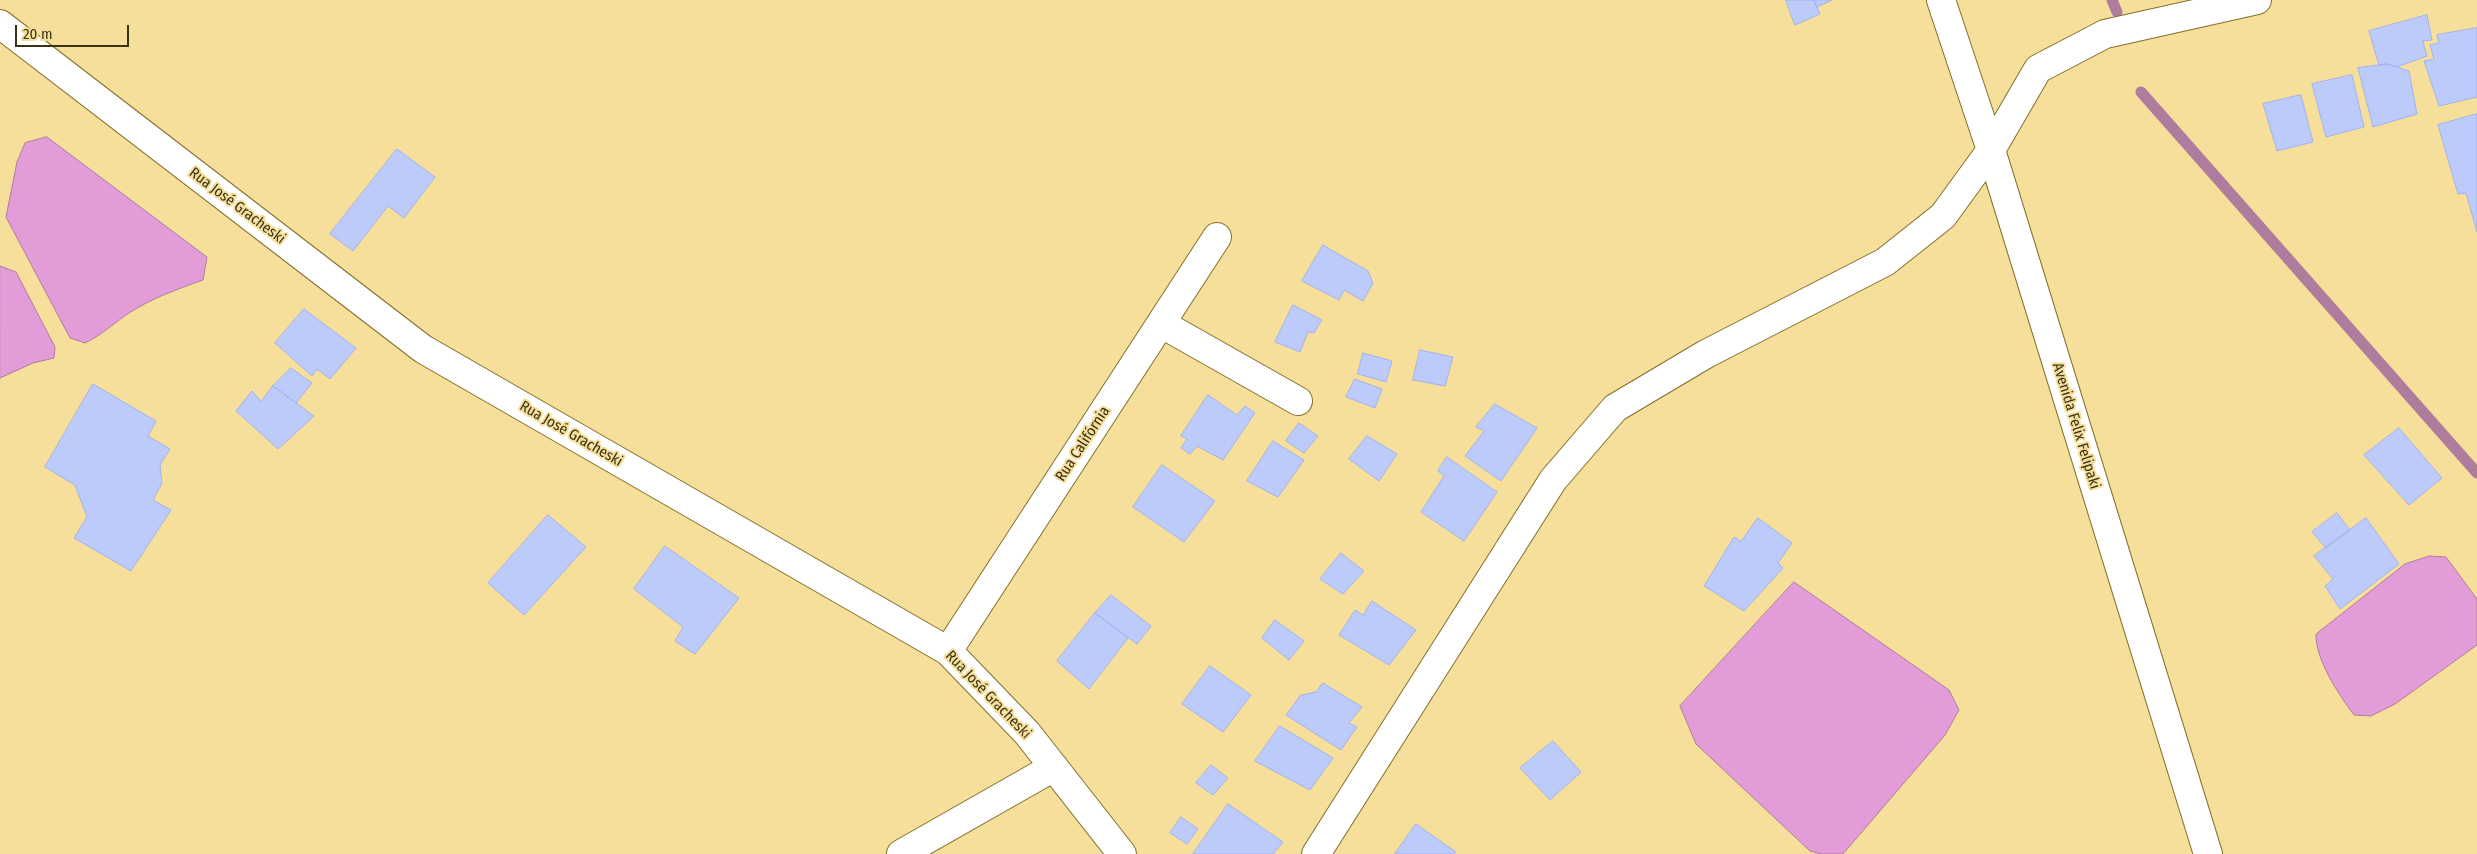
<!DOCTYPE html>
<html>
<head>
<meta charset="utf-8">
<style>
  body { margin:0 }
  #map { position:relative; width:2477px; height:854px; overflow:hidden; background:#f5df9b; font-family:"Fira Sans Condensed",sans-serif }
  canvas { display:block }
  .scale { position:absolute; left:15px; top:25px; width:114px; height:22px; box-sizing:border-box; border:2px solid #3b3216; border-top:0; padding-left:6px; font-size:15px; line-height:18px; white-space:nowrap; color:#3b3216; -webkit-text-stroke:4px #f5df9b; paint-order:stroke }
</style>
</head>
<body>
<div id="map">
<canvas width="2477" height="854"></canvas>
<div class="scale">20 m</div>
</div>
<script>
const ctx = document.querySelector('canvas').getContext('2d');
ctx.lineJoin = 'round';
function fill(path, color) { ctx.fillStyle = color; ctx.fill(path, 'evenodd'); }
function stroke(path, color, width, dash) { ctx.strokeStyle = color; ctx.lineWidth = width; ctx.lineCap = dash ? 'butt' : 'round'; ctx.setLineDash(dash || []); ctx.stroke(path); }
function write(font, color, halo, rows, align = 'center') {
  ctx.font = font + ' "Fira Sans Condensed",sans-serif'; ctx.lineWidth = 4; ctx.setLineDash([]); ctx.textBaseline = 'middle'; ctx.strokeStyle = halo; ctx.fillStyle = color; for (const [text, x, y, turn = 0] of rows) {
    ctx.save(); ctx.translate(x, y); ctx.rotate((+turn || 0) * Math.PI / 180); ctx.textAlign = isNaN(turn) ? turn : align; if (halo) ctx.strokeText(text, 0, 0); ctx.fillText(text, 0, 0); ctx.restore();
  }
}
const water = new Path2D(`
  M47,137L207,257L203,280C178,289 152,298 129,313C114,323 102,335 85,343L70,338L6,217L17,162L25,143Z
  M0,266L16,272L55,347L54,358L33,363L0,378Z
  M2430,556L2446,557L2477,599V645L2395,704L2371,716L2354,715C2339,695 2315,659 2316,634L2405,564Z
  M1794,582L1949,690L1959,710L1945,735L1843,854H1821L1810,851L1696,744L1680,706Z`);
fill(water, '#e29cd7');
stroke(water, '#b07c9d', 1);
stroke(new Path2D(`
  M2112,0L2117,12
  M2141,92L2477,473`), '#b07c9d', 11);
const building = new Path2D(`
  M1786,0H1814L1820,14L1795,25Z
  M1814,0H1832L1817,7Z
  M2427,15L2432,40L2423,41L2427,56L2397,67L2387,64L2379,65L2369,31Z
  M2477,28V97L2439,106L2424,61L2434,59L2430,45L2439,43L2437,35Z
  M2387,64L2409,71L2417,114L2373,127L2358,68Z
  M2352,75L2364,127L2326,137L2312,84Z
  M2301,95L2313,142L2277,151L2263,104Z
  M2477,114V232L2466,193L2458,194L2438,125Z
  M397,149L435,177L404,218L388,206L353,251L330,234Z
  M1323,245L1368,271L1373,283L1363,301L1344,290L1339,300L1302,281Z
  M1293,305L1322,320L1314,333L1308,332L1300,352L1275,342Z
  M304,309L356,348L330,379L317,369L312,376L275,343Z
  M1420,350L1453,357L1445,386L1413,380Z
  M1363,353L1392,361L1386,382L1358,374Z
  M291,368L312,383L296,403L273,386Z
  M1355,379L1382,389L1375,408L1346,397Z
  M93,384L156,421L148,436L170,449L160,465L162,483L153,500L171,510L131,571L74,538L87,517L75,485L45,467Z
  M273,386L314,416L278,449L236,411L252,391L261,401Z
  M1208,395L1237,415L1245,406L1255,413L1223,460L1197,446L1190,454L1181,448L1187,439L1181,436Z
  M1495,404L1537,428L1501,481L1465,456L1484,431L1476,427Z
  M1299,423L1318,436L1304,453L1286,441Z
  M2399,428L2442,478L2409,505L2364,455Z
  M1367,436L1397,454L1379,481L1349,459Z
  M1273,441L1304,460L1278,497L1247,481Z
  M1447,457L1497,492L1464,541L1421,512L1444,476L1438,471Z
  M1162,465L1215,501L1184,542L1133,507Z
  M2337,513L2350,530L2326,548L2312,532Z
  M548,515L586,547L524,615L488,583Z
  M1758,518L1792,543L1778,563L1783,568L1744,611L1704,586L1734,537L1741,541Z
  M2366,518L2399,564L2340,609L2325,586L2333,579L2314,556Z
  M665,546L739,598L695,654L675,641L683,627L634,589Z
  M1341,553L1364,571L1343,594L1320,579Z
  M1111,595L1151,626L1137,644L1095,613Z
  M1372,601L1416,630L1389,665L1339,635L1355,610L1363,615Z
  M1095,613L1128,638L1089,689L1057,661Z
  M1275,620L1304,641L1289,660L1262,638Z
  M1210,666L1251,695L1223,732L1182,704Z
  M1323,683L1362,707L1349,723L1357,727L1341,750L1286,715L1301,695L1316,692Z
  M1280,726L1333,758L1310,790L1255,761Z
  M1553,741L1581,772L1550,800L1520,768Z
  M1211,765L1228,778L1213,795L1196,783Z
  M1228,804L1283,842L1273,854H1193Z
  M1181,817L1198,829L1187,844L1170,833Z
  M1416,824L1456,852L1454,854H1395Z`);
fill(building, '#bdcbfa');
stroke(building, '#a1b2ef', 1);
const minor = new Path2D(`
  M1941,0L1991,150L2208,854
  M0,24L423,349L948,651L1027,733L1122,854
  M1162,324L1298,401
  M948,651L1217,237
  M901,854L1054,767
  M1316,854L1553,480L1615,408L1706,354L1885,262L1943,216L1991,150L2038,69L2105,34L2257,0`);
stroke(minor, '#836f2b', 30);
stroke(minor, '#fff', 28);
write('15px', '#3b3216', '#f5df9b', [
  ["Rua José Gracheski",237,206,37],
  ["Avenida Felix Felipaki",2076,426,73],
  ["Rua José Gracheski",571,434,30],
  ["Rua Califórnia",1083,444,-57],
  ["Rua José Gracheski",988,695,46]
]);
</script>
</body>
</html>
